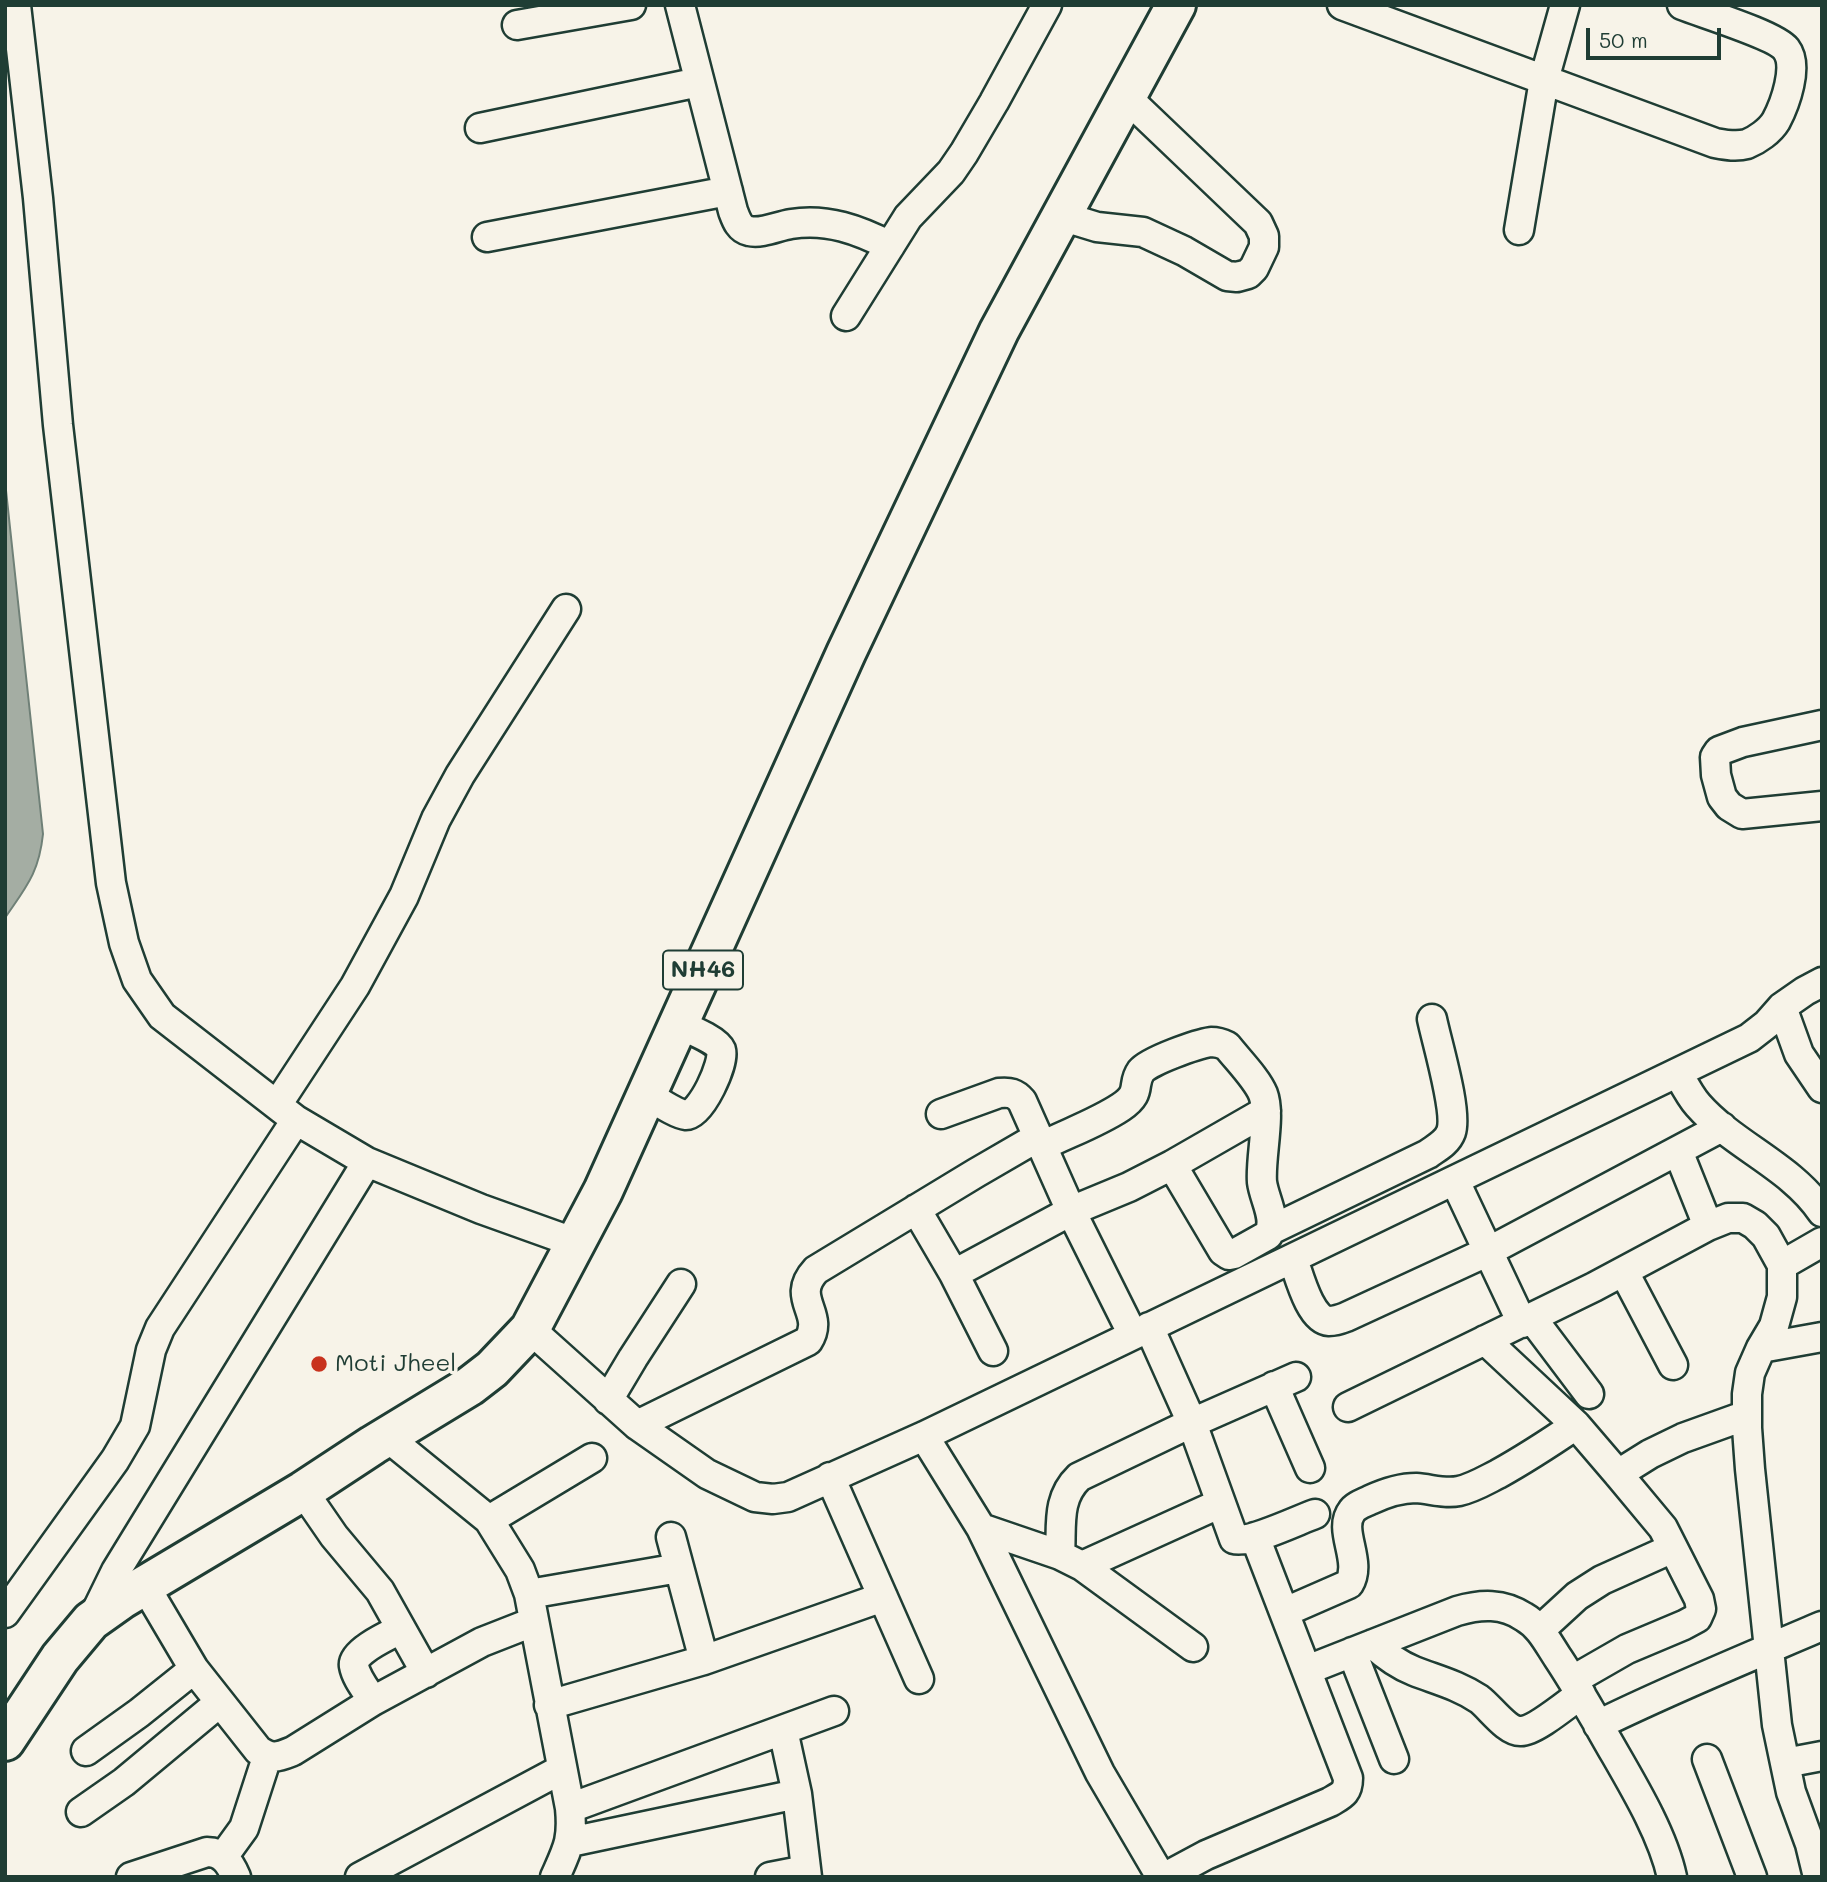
<!DOCTYPE html>
<html>
<head>
<meta charset="utf-8">
<style>
  body { margin:0 }
  #map { position:relative; width:1827px; height:1882px; overflow:hidden; background:#f7f3e8; font-family:Mali,sans-serif }
  canvas { display:block }
  .frame { position:absolute; inset:0; border:7px solid #1f3d34; pointer-events:none }
  .scale { position:absolute; left:1586px; top:28px; width:135px; height:32px; box-sizing:border-box; border:4px solid #1f3d34; border-top:0; padding-left:9px; font-size:21px; line-height:24px; white-space:nowrap; color:#1f3d34; -webkit-text-stroke:5px #f7f3e8; paint-order:stroke }
</style>
</head>
<body>
<div id="map">
<canvas width="1827" height="1882"></canvas>
<div class="frame"></div>
<div class="scale">50 m</div>
</div>
<script>
const ctx = document.querySelector('canvas').getContext('2d');
ctx.lineJoin = 'round';
function fill(path, color) { ctx.fillStyle = color; ctx.fill(path, 'evenodd'); }
function stroke(path, color, width, dash) { ctx.strokeStyle = color; ctx.lineWidth = width; ctx.lineCap = dash ? 'butt' : 'round'; ctx.setLineDash(dash || []); ctx.stroke(path); }
function write(font, color, halo, rows, align = 'center') {
  ctx.font = font + ' Mali,sans-serif'; ctx.lineWidth = 7; ctx.setLineDash([]); ctx.textBaseline = 'middle'; ctx.strokeStyle = halo; ctx.fillStyle = color; for (const [text, x, y, turn = 0] of rows) {
    ctx.save(); ctx.translate(x, y); ctx.rotate((+turn || 0) * Math.PI / 180); ctx.textAlign = isNaN(turn) ? turn : align; if (halo) ctx.strokeText(text, 0, 0); ctx.fillText(text, 0, 0); ctx.restore();
  }
}
const water = new Path2D(`
  M5,481L43,834C39,873 26,887 5,918Z`);
fill(water, '#a4ada3');
stroke(water, '#6f8077', 2);
const minor = new Path2D(`
  M16,5L38,198L58,425L111,883L124,943L137,980L162,1016L296,1120L367,1162L481,1209L576,1243
  M680,5L733,211C736,219 739,229 749,231C762,234 778,226 791,224C827,218 859,230 890,246
  M1342,5L1715,143C1726,145 1736,147 1747,144C1757,140 1770,131 1776,121C1785,104 1799,66 1786,49C1775,35 1702,13 1682,5
  M517,25L631,5
  M480,128L699,82
  M1061,216L1097,227L1143,232L1184,251L1227,276L1237,277L1248,274L1254,268L1264,247V236L1258,223L1126,97
  M1519,230L1544,80L1565,5
  M487,237L728,191
  M846,316L908,217L951,172L964,153L994,102L1047,5
  M1822,725L1743,742L1719,751L1715,757L1716,775L1722,797L1729,806L1742,814L1822,806
  M1782,1007L1799,1054L1822,1088
  M1678,1073C1684,1084 1690,1096 1698,1105C1734,1146 1791,1166 1822,1212
  M647,1095C656,1100 676,1114 686,1115C701,1115 725,1063 721,1050C717,1040 689,1029 678,1024
  M277,1105L355,986L404,896L436,819L460,775L566,609
  M941,1114L999,1093C1010,1092 1015,1093 1022,1101L1071,1211L1133,1335
  M1042,1146C1068,1133 1097,1123 1121,1107C1143,1092 1131,1085 1141,1071C1149,1061 1197,1044 1211,1042C1217,1042 1221,1043 1227,1046C1238,1060 1257,1079 1263,1094C1271,1115 1260,1158 1262,1182C1264,1199 1278,1220 1268,1235L1234,1254L1229,1255L1223,1251L1172,1165
  M1678,1151L1708,1226
  M1455,1181L1522,1323
  M916,1209L954,1274L993,1351
  M1271,1230L1428,1154C1436,1148 1447,1143 1451,1132C1458,1112 1437,1043 1432,1019
  M1293,1259C1299,1275 1310,1320 1329,1321C1334,1321 1341,1319 1346,1317L1489,1251L1722,1127
  M1782,1265L1822,1242
  M1624,1272L1673,1365
  M954,1274L1071,1211L1129,1187L1172,1165L1266,1111
  M1531,1317L1589,1394
  M1149,1327L1192,1423L1234,1539C1249,1544 1298,1520 1315,1514
  M530,1329L637,1425L707,1474L755,1497L773,1499L788,1497L924,1436L1749,1038L1767,1024L1782,1007L1805,991L1822,982
  M1485,1340L1576,1425L1618,1474L1663,1528L1699,1599L1701,1609L1697,1618L1684,1625L1627,1649L1573,1680
  M1761,1348L1822,1337
  M1274,1386L1310,1468
  M608,1400L633,1358L681,1284
  M1348,1407L1594,1287L1708,1226L1728,1218H1743L1755,1225L1766,1236L1782,1265V1297L1774,1326L1761,1348L1750,1373L1747,1394V1428L1750,1469L1777,1725L1791,1792L1810,1844L1818,1877
  M637,1425L808,1341C826,1313 789,1299 816,1270L976,1173L1038,1137
  M924,1436L981,1528L1100,1773L1161,1877
  M387,1437L489,1520L520,1570L529,1594L570,1808C573,1840 568,1848 555,1877
  M1618,1474L1650,1454L1683,1438L1747,1415
  M830,1477L919,1679
  M303,1491L334,1536L380,1591L426,1673
  M489,1520L592,1458
  M981,1528L1060,1555L1082,1566L1193,1647
  M671,1537L704,1660
  M1060,1555C1062,1526 1056,1499 1079,1477L1185,1426L1296,1377
  M1082,1566L1221,1503
  M145,1586L194,1669L258,1750C272,1760 278,1757 293,1751L373,1701L482,1642L533,1622
  M529,1594L679,1568
  M1285,1612L1349,1584C1363,1561 1337,1530 1352,1511C1355,1506 1364,1503 1370,1500C1385,1493 1400,1488 1416,1488C1431,1489 1444,1494 1459,1491C1473,1488 1486,1480 1498,1474C1525,1459 1551,1442 1576,1425
  M5,1613L115,1460L135,1426L151,1350L160,1328L296,1120
  M93,1618L116,1571L367,1162
  M1540,1630L1577,1596L1602,1580L1673,1548
  M1373,1644C1385,1655 1399,1665 1414,1671C1437,1680 1458,1685 1479,1699C1490,1707 1507,1732 1521,1731C1535,1731 1568,1703 1581,1694
  M1352,1652L1394,1759
  M1307,1670L1457,1611C1481,1604 1503,1603 1524,1617C1540,1626 1548,1643 1558,1658C1572,1679 1584,1700 1597,1722C1622,1768 1661,1826 1672,1877
  M373,1701C367,1691 356,1678 354,1666C351,1652 389,1635 401,1629
  M549,1705L704,1660L883,1597
  M1598,1725C1671,1689 1747,1658 1822,1626
  M783,1730L797,1794L807,1877
  M86,1751L139,1713L194,1669
  M1707,1759L1752,1877
  M1785,1763L1822,1756
  M570,1808L834,1711
  M81,1812L124,1782L219,1703
  M570,1842L797,1794
  M223,1857L244,1828L267,1757
  M131,1877L207,1852C223,1852 230,1863 236,1877
  M360,1877L562,1769
  M770,1877L806,1870
  M1165,1877L1206,1855L1330,1802C1342,1795 1348,1793 1348,1778L1255,1537`);
const highway = new Path2D(`
  M5,1741L60,1658L91,1621L122,1599L303,1491L373,1445L470,1386L492,1369L530,1329L603,1191L846,653L999,331L1176,5`);
stroke(minor, '#1f3d34', 33);
stroke(highway, '#1f3d34', 44);
stroke(minor, '#f7f3e8', 28);
stroke(highway, '#f7f3e8', 38);
for (const [x, y, r, color] of [
  [319,1364,9,"#c8321e"]
]) { const dot = new Path2D(); dot.arc(x, y, r, 0, 2 * Math.PI); ctx.fillStyle = color; ctx.fill(dot); stroke(dot, '#f7f3e8', 2.5); }
for (const [x, y, w] of [
  [703,970,80]
]) { const box = new Path2D(); box.roundRect(x - w / 2, y - 19.5, w, 39, 5); ctx.fillStyle = '#f7f3e8'; ctx.fill(box); stroke(box, '#1f3d34', 2); }
write('bold 23px', '#1f3d34', null, [
  ["NH46",703,970]
]);
write('24px', '#1f3d34', '#f7f3e8', [
  ["Moti Jheel",335,1364]
], 'left');
</script>
</body>
</html>
